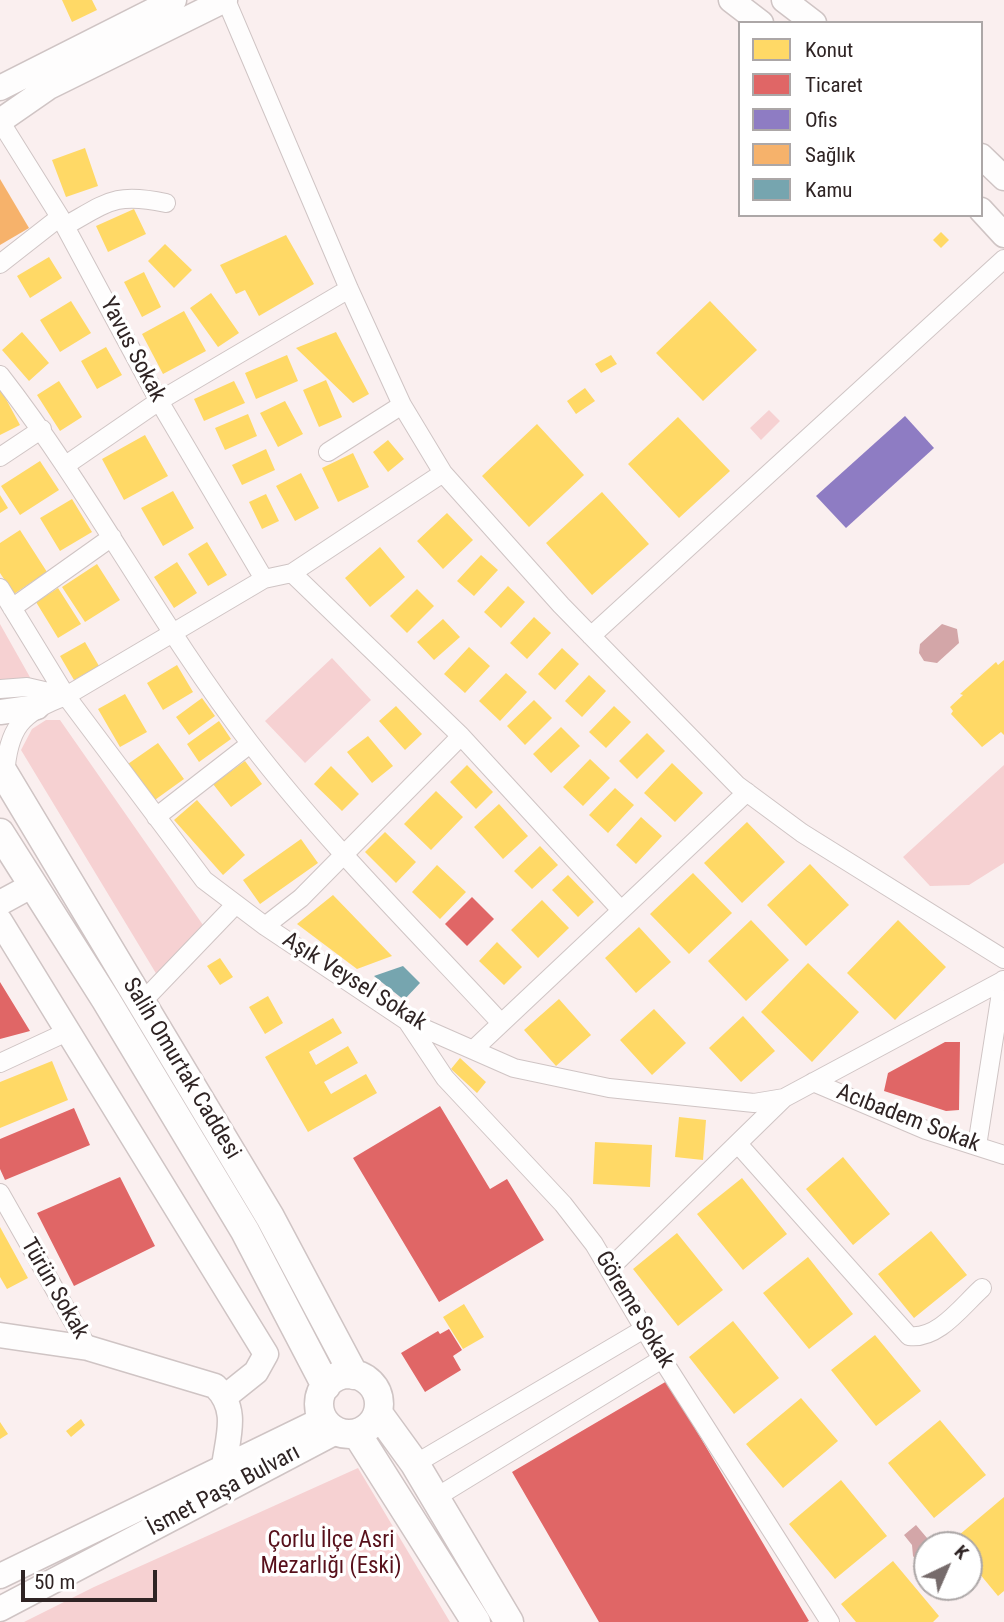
<!DOCTYPE html>
<html>
<head>
<meta charset="utf-8">
<style>
  body { margin:0 }
  #map { position:relative; width:1004px; height:1622px; overflow:hidden; background:#faefef; font-family:"Roboto Condensed",sans-serif }
  canvas { display:block }
  .legend { position:absolute; left:738px; top:21px; width:245px; height:196px; box-sizing:border-box; background:#fff; border:2px solid #aca7a7; margin:0; padding:9px 12px; list-style:none; font-size:21px; color:#2f2424 }
  .legend li { display:flex; align-items:center; gap:14px; height:35px }
  .legend b { width:35px; border:2px solid #aca7a7 }
  .north { position:absolute; left:913px; top:1531px; width:70px; height:70px; box-sizing:border-box; background:#fff; border:2px solid #aca7a7; border-radius:50%; rotate:44deg; font-size:19px; font-weight:700; line-height:28px; text-align:center; color:#2f2424 }
  .north::after { content:''; display:block; margin:auto; width:24px; height:32px; background:#766b6b; clip-path:polygon(50% 0,100% 100%,50% 72%,0 100%) }
  .scale { position:absolute; left:21px; top:1570px; width:136px; height:32px; box-sizing:border-box; border:4px solid #2f2424; border-top:0; padding-left:9px; font-size:21px; line-height:24px; white-space:nowrap; color:#2f2424; -webkit-text-stroke:5px #fff; paint-order:stroke }
</style>
</head>
<body>
<div id="map">
<canvas width="1004" height="1622"></canvas>
<ul class="legend">
<li><b style="height:19px;background:#ffd966"></b>Konut</li>
<li><b style="height:19px;background:#e06666"></b>Ticaret</li>
<li><b style="height:19px;background:#8e7cc3"></b>Ofis</li>
<li><b style="height:19px;background:#f6b26b"></b>Sağlık</li>
<li><b style="height:19px;background:#76a5af"></b>Kamu</li>
</ul>
<div class="north">K</div>
<div class="scale">50 m</div>
</div>
<script>
const ctx = document.querySelector('canvas').getContext('2d');
ctx.lineJoin = 'round';
function fill(path, color) { ctx.fillStyle = color; ctx.fill(path, 'evenodd'); }
function stroke(path, color, width, dash) { ctx.strokeStyle = color; ctx.lineWidth = width; ctx.lineCap = dash ? 'butt' : 'round'; ctx.setLineDash(dash || []); ctx.stroke(path); }
function write(font, color, halo, rows, align = 'center') {
  ctx.font = font + ' "Roboto Condensed",sans-serif'; ctx.lineWidth = 7; ctx.setLineDash([]); ctx.textBaseline = 'middle'; ctx.strokeStyle = halo; ctx.fillStyle = color; for (const [text, x, y, turn = 0] of rows) {
    ctx.save(); ctx.translate(x, y); ctx.rotate((+turn || 0) * Math.PI / 180); ctx.textAlign = isNaN(turn) ? turn : align; if (halo) ctx.strokeText(text, 0, 0); ctx.fillText(text, 0, 0); ctx.restore();
  }
}
fill(new Path2D(`
  M769,410L780,421L761,440L750,428Z
  M0,624L31,679H0Z
  M332,658L371,700L305,763L265,721Z
  M46,720H60L203,925L157,975L21,750L32,729Z
  M1004,765V863L969,885L930,886L903,857Z
  M358,1468L450,1622H24L94,1587Z`), '#f6d1d2');
fill(new Path2D(`
  M942,624L957,629L959,643L937,663L924,661L919,653L920,644Z
  M916,1525L933,1545H927V1575L913,1556L912,1545L904,1535Z`), '#d3a6a8');
fill(new Path2D(`
  M62,0H92L97,10L72,22Z
  M85,148L98,186L66,197L52,160Z
  M134,209L146,234L108,252L96,226Z
  M941,232L949,240L941,248L933,240Z
  M286,235L314,284L259,316L245,290L236,294L220,265Z
  M165,244L192,270L174,288L148,261Z
  M49,257L62,278L30,298L17,276Z
  M144,272L161,307L142,317L124,282Z
  M211,293L239,333L218,347L190,308Z
  M71,301L91,333L60,352L40,320Z
  M710,301L757,350L703,401L656,353Z
  M184,311L206,351L163,374L142,334Z
  M22,332L49,363L29,381L2,350Z
  M336,332L369,394L353,403L296,348Z
  M106,347L122,375L97,389L81,361Z
  M287,355L298,381L256,399L245,373Z
  M611,355L617,364L601,373L595,364Z
  M326,380L342,417L319,427L303,390Z
  M59,381L82,417L60,431L37,395Z
  M234,381L245,403L204,421L194,399Z
  M0,388L20,425L0,435Z
  M585,388L595,401L576,414L567,401Z
  M285,401L303,434L278,447L260,413Z
  M248,414L257,436L225,450L215,428Z
  M678,417L730,471L679,518L628,464Z
  M537,424L584,475L529,527L482,476Z
  M145,435L168,476L124,500L102,459Z
  M388,440L404,459L388,472L373,452Z
  M266,449L275,470L242,485L232,465Z
  M353,453L369,487L338,502L322,468Z
  M40,461L59,490L20,515L1,486Z
  M301,473L319,508L295,521L276,486Z
  M173,491L194,528L163,546L141,508Z
  M602,492L649,544L592,595L546,543Z
  M266,494L279,521L262,529L249,502Z
  M0,495L8,508L0,513Z
  M72,499L92,532L60,551L40,518Z
  M447,513L473,540L443,569L417,541Z
  M20,530L47,572L14,594L0,573V543Z
  M207,542L227,575L208,586L188,554Z
  M380,547L405,577L370,607L345,578Z
  M481,555L498,570L474,596L457,581Z
  M177,562L197,593L174,608L154,577Z
  M97,564L120,600L85,622L62,587Z
  M508,586L525,602L501,628L484,612Z
  M58,588L81,624L58,638L36,602Z
  M417,589L434,606L407,633L390,616Z
  M534,617L551,633L527,659L510,643Z
  M443,619L460,637L434,660L417,642Z
  M85,642L99,666L74,680L60,656Z
  M469,647L490,666L465,693L444,674Z
  M562,648L579,664L555,690L538,674Z
  M1004,660V735L1001,732L982,747L951,714L953,711L950,707L963,695L960,694L996,662L998,665Z
  M177,665L193,692L163,710L147,683Z
  M506,673L527,692L500,721L479,701Z
  M589,675L606,691L582,717L565,701Z
  M125,694L147,732L120,747L98,709Z
  M202,698L215,716L189,735L176,717Z
  M534,700L552,718L525,745L507,726Z
  M396,706L422,734L405,750L379,721Z
  M614,706L631,722L606,748L589,732Z
  M219,721L231,739L199,762L187,744Z
  M561,727L580,746L551,773L533,754Z
  M647,733L665,751L637,779L619,761Z
  M368,736L393,766L372,783L347,752Z
  M158,743L184,779L152,802L125,766Z
  M590,759L610,778L583,806L563,787Z
  M245,761L262,784L231,807L213,784Z
  M672,763L703,793L675,822L644,793Z
  M467,765L493,792L476,809L450,782Z
  M331,766L359,794L342,811L314,784Z
  M615,788L634,805L608,833L589,815Z
  M436,791L463,817L431,850L404,824Z
  M197,800L245,855L223,875L174,820Z
  M499,804L528,836L503,859L474,827Z
  M641,817L662,836L636,864L616,845Z
  M747,822L785,862L742,903L704,863Z
  M385,832L416,862L396,883L365,852Z
  M301,839L318,863L260,904L243,880Z
  M540,846L558,865L532,889L514,871Z
  M810,864L849,905L806,946L767,905Z
  M437,865L466,892L440,919L412,892Z
  M693,873L732,913L689,954L650,914Z
  M568,875L594,902L578,917L552,890Z
  M333,895L392,956L357,969L297,924Z
  M542,900L569,928L538,958L511,930Z
  M751,920L789,960L746,1001L708,961Z
  M898,920L946,967L895,1020L847,973Z
  M639,927L671,962L636,993L605,958Z
  M497,942L522,967L504,985L479,961Z
  M220,958L233,977L220,985L207,966Z
  M808,963L859,1012L812,1062L761,1012Z
  M268,996L283,1023L265,1034L249,1007Z
  M559,999L591,1035L556,1066L524,1030Z
  M654,1009L686,1043L652,1075L620,1040Z
  M743,1016L775,1051L741,1082L709,1048Z
  M333,1018L342,1033L309,1052L316,1065L348,1046L358,1063L324,1082L331,1094L366,1074L377,1093L308,1132L265,1057Z
  M460,1058L486,1082L477,1093L451,1069Z
  M52,1061L68,1100L0,1128V1082Z
  M679,1117L706,1120L703,1160L675,1157Z
  M595,1142L652,1145L650,1187L593,1184Z
  M843,1157L890,1214L853,1245L806,1189Z
  M742,1178L787,1234L743,1270L697,1214Z
  M0,1227L28,1278L7,1289L0,1277Z
  M931,1231L967,1275L914,1318L878,1274Z
  M677,1233L723,1290L678,1326L633,1269Z
  M808,1257L853,1314L809,1349L763,1293Z
  M464,1304L484,1337L463,1349L443,1317Z
  M733,1321L779,1378L734,1414L689,1357Z
  M875,1335L921,1391L876,1426L831,1370Z
  M801,1398L838,1441L783,1488L746,1444Z
  M81,1419L85,1425L71,1437L66,1431Z
  M940,1420L986,1475L934,1518L888,1463Z
  M0,1422L8,1434L0,1439Z
  M841,1480L887,1536L835,1579L789,1524Z
  M1004,1497V1591L998,1596L969,1561V1545H956L952,1541Z
  M893,1561L939,1616L933,1622H856L841,1604Z`), '#ffd966');
fill(new Path2D(`
  M472,897L494,919L467,946L445,924Z
  M0,982L30,1031L0,1039Z
  M945,1042H960L959,1110L946,1111L884,1091L888,1073Z
  M440,1106L490,1189L507,1179L544,1240L439,1302L353,1158Z
  M74,1108L90,1145L5,1180L0,1169V1139Z
  M120,1177L155,1246L74,1286L37,1213Z
  M449,1329L462,1350L453,1356L461,1370L425,1392L401,1353L438,1331L440,1334Z
  M667,1381L809,1621L807,1622H599L512,1472Z`), '#e06666');
fill(new Path2D(`
  M905,416L934,448L846,528L816,496Z`), '#8e7cc3');
fill(new Path2D(`
  M0,179L29,228L0,245Z`), '#f6b26b');
fill(new Path2D(`
  M403,966L420,983L404,1000L374,976Z`), '#76a5af');
const street = new Path2D(`
  M226,0L349,289L402,405L443,473L561,605L737,785L802,833L1004,959
  M0,121L60,217L159,401L264,579
  M65,226C108,202 115,192 166,203
  M0,264L60,217
  M0,375C91,492 159,625 250,743C326,842 416,931 501,1023
  M328,452L402,405
  M0,457L42,429
  M66,465L159,401L349,289
  M292,573L461,736L620,909
  M0,588L66,696L204,880L265,926L407,1021L514,1068L609,1088L754,1103L784,1098L1004,980
  M12,608L112,537
  M591,636L1004,259
  M0,689L27,687L66,696
  M5,776C8,728 21,712 66,696L264,579L292,573L443,473
  M156,817L250,744
  M265,926L301,898L461,736
  M141,1003L236,904
  M407,1021L445,1078L563,1204L594,1244L662,1359L830,1622
  M474,1049L747,792
  M0,1063L69,1031
  M813,1082L926,1130L1004,1155
  M738,1144L909,1336C938,1340 962,1306 982,1288
  M977,1146L1003,980
  M0,1193L88,1348
  M609,1269L784,1098
  M415,1464L644,1329
  M435,1498L662,1359`);
const secondary = new Path2D(`
  M731,0L761,23
  M784,0L814,23
  M0,88L174,0
  M0,121L49,87L225,0
  M981,156L1004,178
  M981,210L1004,235
  M0,712L37,707
  M0,903L33,885
  M0,921L266,1354L256,1372L226,1396
  M0,1335L88,1348L215,1386C239,1409 228,1436 224,1466
  M0,1576L323,1419
  M0,1609L336,1432`);
const primary = new Path2D(`
  M0,767L270,1217L354,1375
  M0,833L106,1000L245,1231L326,1386
  M319 1404a30 30 0 1 1 60 0a30 30 0 1 1-60 0Z
  M378,1413L415,1464L509,1622
  M357,1434L476,1622`);
stroke(street, '#cfc4c4', 20);
stroke(secondary, '#cfc4c4', 27);
stroke(primary, '#cfc4c4', 31);
stroke(street, '#fefdfd', 18);
stroke(secondary, '#fefdfd', 24);
stroke(primary, '#fefdfd', 28);
write('23px', '#2f2424', '#fff', [
  ["Yavus Sokak",132,350,62],
  ["Aşık Veysel Sokak",354,982,32],
  ["Salih Omurtak Caddesi",181,1069,59],
  ["Acıbadem Sokak",908,1119,21],
  ["Türün Sokak",54,1289,60],
  ["Göreme Sokak",634,1310,59],
  ["İsmet Paşa Bulvarı",224,1491,-28]
]);
write('23px', '#57101b', '#fff', [
  ["Çorlu İlçe Asri",331,1541],
  ["Mezarlığı (Eski)",331,1567]
]);
</script>
</body>
</html>
